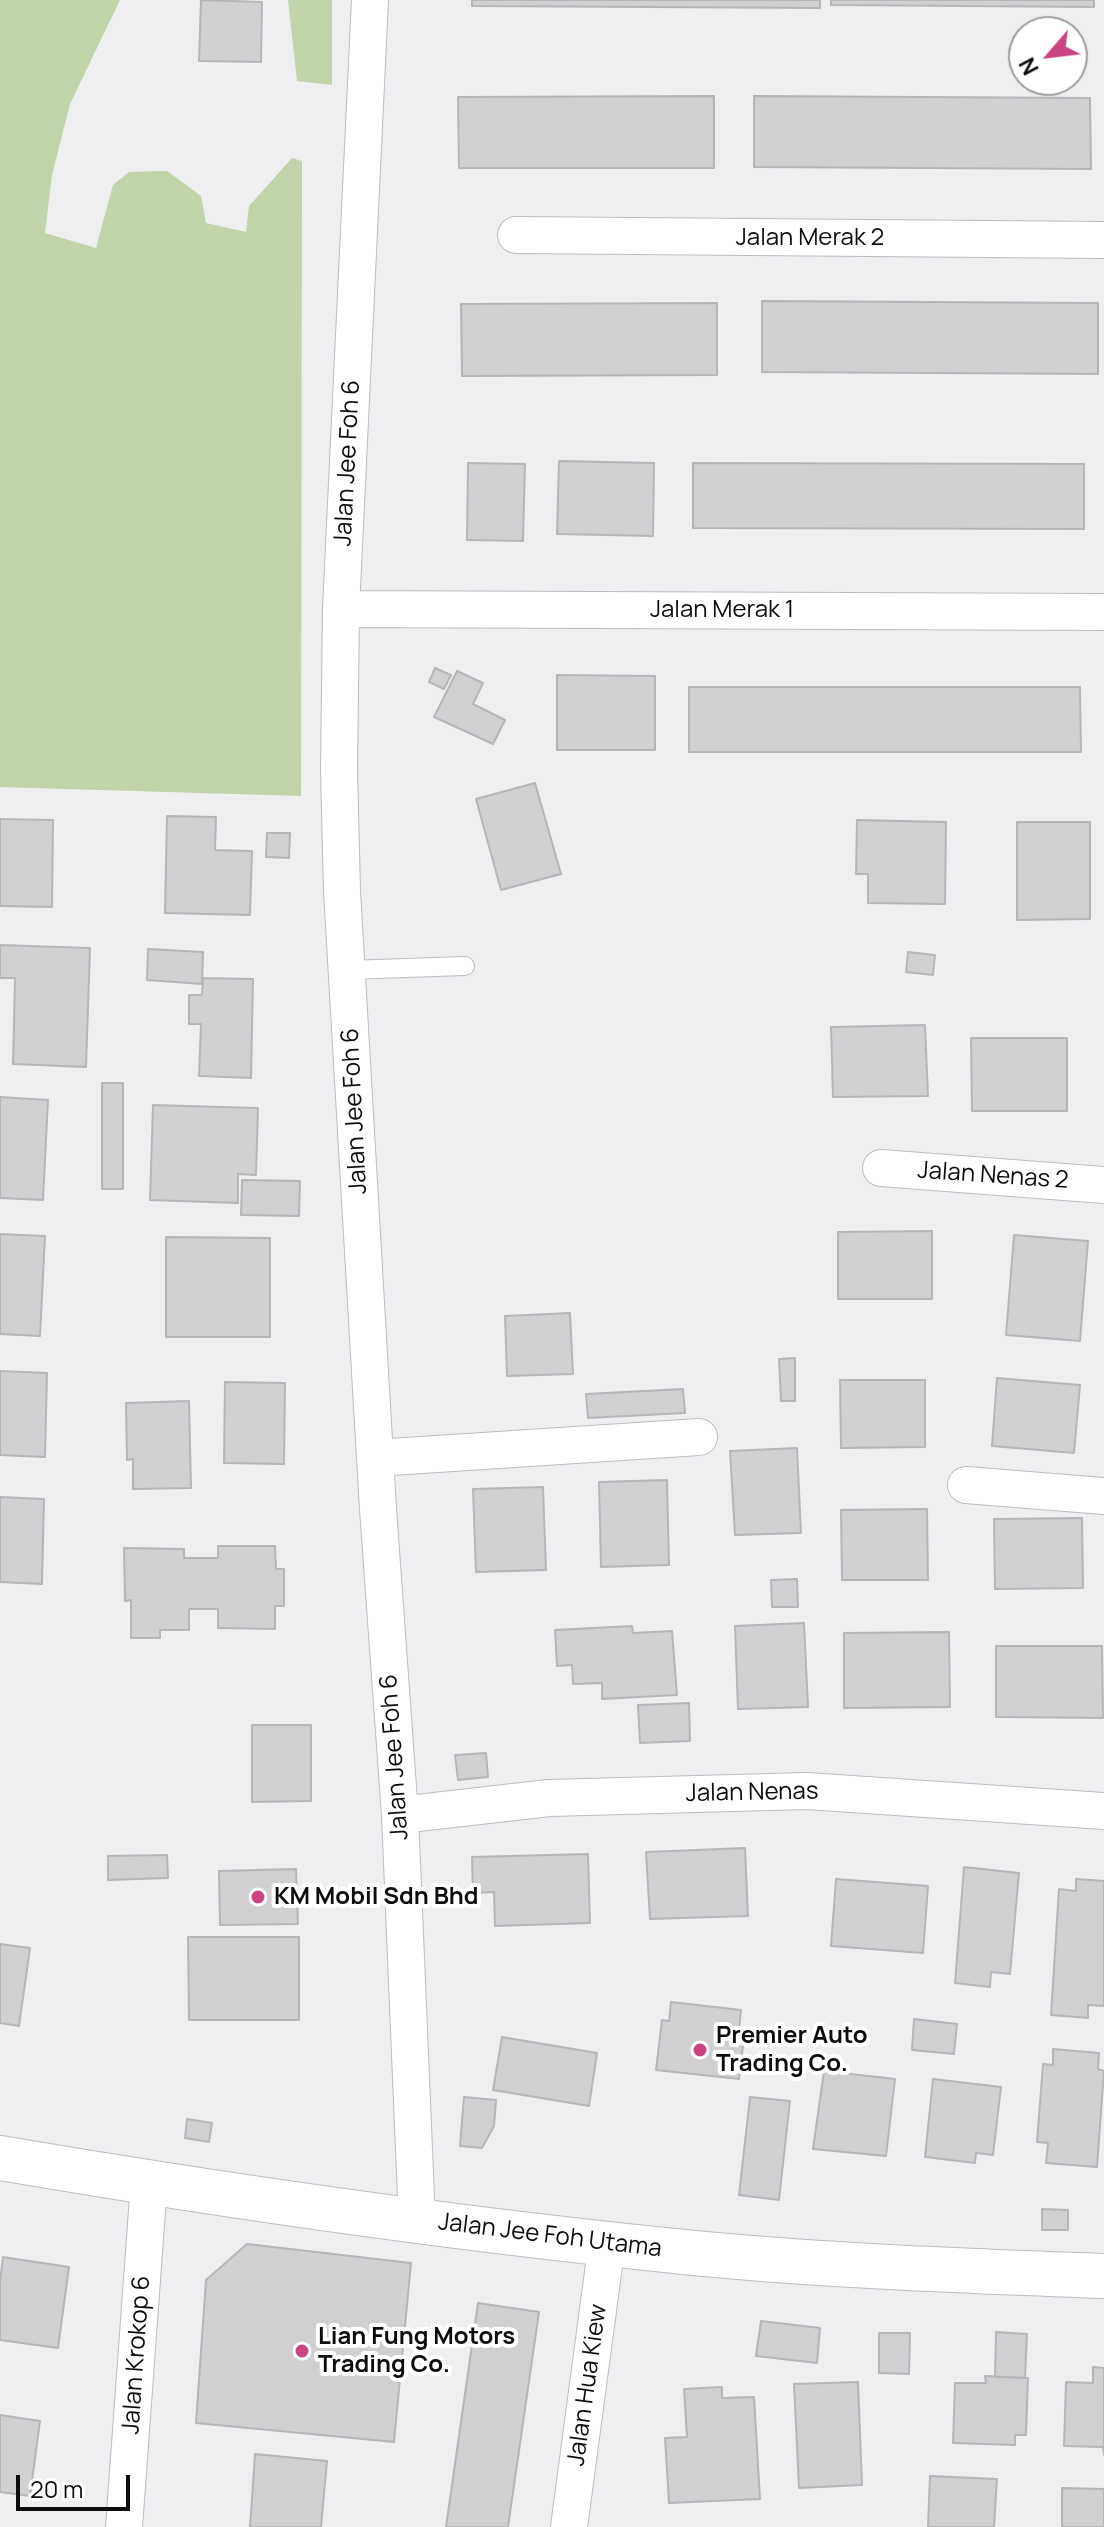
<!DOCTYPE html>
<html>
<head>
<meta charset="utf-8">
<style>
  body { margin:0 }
  #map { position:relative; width:1104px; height:2527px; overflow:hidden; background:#efeff2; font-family:Manrope,sans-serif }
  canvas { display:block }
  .north { position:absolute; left:1008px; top:16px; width:80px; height:80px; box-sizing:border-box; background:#fff; border:2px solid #9e9e9f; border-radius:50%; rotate:242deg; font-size:22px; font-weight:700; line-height:32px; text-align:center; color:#0d0d0e }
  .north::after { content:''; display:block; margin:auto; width:28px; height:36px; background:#cb4482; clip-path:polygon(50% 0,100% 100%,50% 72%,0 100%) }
  .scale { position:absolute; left:16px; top:2475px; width:114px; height:36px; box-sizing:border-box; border:4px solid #0d0d0e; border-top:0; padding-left:10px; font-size:24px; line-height:28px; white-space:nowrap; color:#0d0d0e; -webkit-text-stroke:6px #fff; paint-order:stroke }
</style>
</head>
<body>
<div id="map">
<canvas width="1104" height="2527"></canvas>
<div class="north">N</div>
<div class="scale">20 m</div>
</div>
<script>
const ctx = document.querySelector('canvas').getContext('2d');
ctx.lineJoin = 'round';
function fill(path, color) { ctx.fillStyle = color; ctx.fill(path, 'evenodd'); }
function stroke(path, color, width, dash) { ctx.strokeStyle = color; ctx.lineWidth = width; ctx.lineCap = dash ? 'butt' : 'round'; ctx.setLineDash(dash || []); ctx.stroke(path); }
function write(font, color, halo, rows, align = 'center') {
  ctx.font = font + ' Manrope,sans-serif'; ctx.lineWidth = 8; ctx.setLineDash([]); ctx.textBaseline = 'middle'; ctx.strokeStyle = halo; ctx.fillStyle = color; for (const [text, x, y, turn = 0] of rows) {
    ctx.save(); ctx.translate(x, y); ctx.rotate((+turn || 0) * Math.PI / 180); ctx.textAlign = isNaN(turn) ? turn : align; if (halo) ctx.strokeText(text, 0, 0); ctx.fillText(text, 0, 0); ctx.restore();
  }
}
fill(new Path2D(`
  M0,0H120L70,104L52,175L45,233L96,248L113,185L129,172L167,171L201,196L206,223L246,232L249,206L292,158L302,161L301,796L0,787Z
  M288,0H332V85L297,81Z`), '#c0d3a9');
const building = new Path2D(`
  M201,0L262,2L261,62L199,61Z
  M472,0H820V8L472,6Z
  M831,0H1094V7L831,5Z
  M714,96V168H459L458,97Z
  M754,96L1090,98L1091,169L754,167Z
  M762,301L1098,303V374L762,372Z
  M717,303V375L462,376L461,304Z
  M559,461L654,463L653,536L557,534Z
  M468,463L525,464L523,541L467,540Z
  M693,463L1084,464V529L693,528Z
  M435,668L451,675L444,689L429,682Z
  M457,671L483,683L473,704L505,720L493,744L434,717Z
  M557,675L655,676V750H557Z
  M689,687H1080L1081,752H689Z
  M535,783L561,874L501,890L476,799Z
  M167,816L216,817L215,850L252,851L250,915L165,913Z
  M0,819L53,820L52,907L0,906Z
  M857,820L946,822L945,904L868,903V874H856Z
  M1017,822H1090V919L1017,920Z
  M267,833H290L289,858L266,857Z
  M0,945L90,948L86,1067L13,1064L15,978H0Z
  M148,949L203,952L202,984L147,980Z
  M908,952L935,955L933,975L906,972Z
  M203,978L253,979L251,1078L199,1076L201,1024H189V995H202Z
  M925,1025L928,1096L833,1097L831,1027Z
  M971,1038H1067V1111H972Z
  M102,1083H123V1189H102Z
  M0,1097L48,1100L43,1200L0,1198Z
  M153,1105L258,1108L256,1175L238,1174V1203L150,1200Z
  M242,1180L300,1181L299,1216L241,1215Z
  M932,1231V1299H838V1232Z
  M0,1234L45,1236L40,1336L0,1334Z
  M1014,1235L1088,1241L1080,1341L1006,1335Z
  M166,1237L270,1238V1337H166Z
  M570,1313L573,1374L507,1376L505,1316Z
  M795,1358V1401H781L779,1359Z
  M0,1371L47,1373L45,1457L0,1455Z
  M997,1378L1080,1385L1074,1453L992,1446Z
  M840,1380H925V1447L841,1448Z
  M225,1382L285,1383L284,1464L224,1463Z
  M683,1389L685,1413L588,1418L586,1394Z
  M189,1401L191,1488L133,1489V1459L127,1460L126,1403Z
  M797,1448L801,1533L735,1535L730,1451Z
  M667,1480L669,1565L601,1567L599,1482Z
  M543,1487L546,1570L476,1572L473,1489Z
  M0,1497L44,1499L42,1584L0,1582Z
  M927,1509L928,1580H842L841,1510Z
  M1082,1518L1083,1588L995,1589L994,1519Z
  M218,1546H275L276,1569H284V1606H275V1629L218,1628V1609H189V1630H160V1638H131V1600L125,1601L124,1548L184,1549V1558H218Z
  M797,1579L798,1607H772L771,1580Z
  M804,1623L808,1707L738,1709L735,1626Z
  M632,1626L633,1633L672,1631L677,1695L602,1699V1683L573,1684L572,1665L557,1666L555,1630Z
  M949,1632L950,1707L844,1708V1633Z
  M996,1646H1102L1103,1718L996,1717Z
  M689,1703L690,1741L640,1743L638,1705Z
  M252,1725H311V1801L252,1802Z
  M486,1753L488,1777L458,1780L455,1755Z
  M745,1848L748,1916L650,1919L646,1852Z
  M588,1854L590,1923L495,1926L494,1892L473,1893L472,1857Z
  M167,1855L168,1878L108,1880V1856Z
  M964,1867L1019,1873L1010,1974L991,1972L990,1987L955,1983Z
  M296,1869L298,1924L220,1925L219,1871Z
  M836,1879L928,1886L923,1953L831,1946Z
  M1076,1879L1104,1881V2006L1088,2005V2018L1051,2015L1059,1889L1076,1891Z
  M188,1937H299V2020H189Z
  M0,1944L30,1948L19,2026L0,2023Z
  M671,2002L741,2010L739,2030H745L739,2079L656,2070L662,2020L669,2021Z
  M914,2019L957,2024L954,2054L912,2050Z
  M502,2037L597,2053L589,2106L493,2090Z
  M1053,2049L1099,2053L1098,2069L1104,2071L1097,2167L1046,2163L1048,2143L1037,2142L1043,2064L1053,2065Z
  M824,2071L895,2079L886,2156L813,2149Z
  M933,2079L1001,2087L993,2155L976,2153L975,2163L925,2157Z
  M464,2097L496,2100L494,2126L482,2148L460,2146Z
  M750,2097L790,2101L779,2200L739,2195Z
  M187,2119L212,2123L209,2142L185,2138Z
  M1042,2209L1068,2210V2230H1042Z
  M247,2244L411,2263L394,2442L196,2423L206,2280Z
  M3,2257L69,2267L58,2348L0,2340V2282Z
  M478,2303L539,2312L508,2527H446Z
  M761,2321L820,2328L817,2363L756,2356Z
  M996,2332L1027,2334L1025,2378L995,2377Z
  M879,2333H910L909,2374L879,2373Z
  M1093,2367L1104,2368V2455L1103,2447L1064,2446L1066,2382L1093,2383Z
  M985,2376L1028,2378L1026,2435H1015V2445L953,2443L955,2383H986Z
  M858,2382L862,2485L799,2488L794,2384Z
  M722,2387V2398L754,2397L760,2499L669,2503L665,2438L687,2437L684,2389Z
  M0,2415L40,2421L30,2496L0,2492Z
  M255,2454L327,2461L321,2527H250Z
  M930,2476L997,2479L994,2527H928Z
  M1062,2488L1104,2489V2527H1062Z`);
fill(building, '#d1cfd2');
stroke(building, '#b6b5b8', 2);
const service = new Path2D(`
  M347,970L465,966`);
const minor = new Path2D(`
  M370,0L341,609L339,769L342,891L378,1509L400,1815L417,2221
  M516,235L1104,240
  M341,609L1104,612
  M881,1168L1104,1185
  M375,1458L699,1437
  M966,1485L1104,1496
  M400,1815L549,1798L807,1791L1104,1811
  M124,2527L149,2183
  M569,2527L607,2243`);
const tertiary = new Path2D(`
  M0,2158C230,2197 462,2230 694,2253C830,2266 967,2271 1104,2276`);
stroke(service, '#bdbdc1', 20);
stroke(minor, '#bdbdc1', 38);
stroke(tertiary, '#bdbdc1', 46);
stroke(service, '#fff', 18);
stroke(minor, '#fff', 36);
stroke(tertiary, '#fff', 44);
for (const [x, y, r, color] of [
  [258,1897,8,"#cb4482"],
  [700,2050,8,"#cb4482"],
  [302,2351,8,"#cb4482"]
]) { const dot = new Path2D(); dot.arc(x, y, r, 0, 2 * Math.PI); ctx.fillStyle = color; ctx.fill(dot); stroke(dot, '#fff', 3); }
write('24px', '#0d0d0e', '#fff', [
  ["Jalan Merak 2",810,238],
  ["Jalan Jee Foh 6",348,463,-87],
  ["Jalan Merak 1",722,610],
  ["Jalan Jee Foh 6",355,1111,-93],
  ["Jalan Nenas 2",993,1176,4],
  ["Jalan Jee Foh 6",395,1757,-94],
  ["Jalan Nenas",752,1793,-1],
  ["Jalan Jee Foh Utama",550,2236,7],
  ["Jalan Krokop 6",137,2355,-86],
  ["Jalan Hua Kiew",588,2385,-82]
]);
write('bold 24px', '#0d0d0e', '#fff', [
  ["KM Mobil Sdn Bhd",274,1897],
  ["Premier Auto",716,2036],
  ["Trading Co.",716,2064],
  ["Lian Fung Motors",318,2337],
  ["Trading Co.",318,2365]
], 'left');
</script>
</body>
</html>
